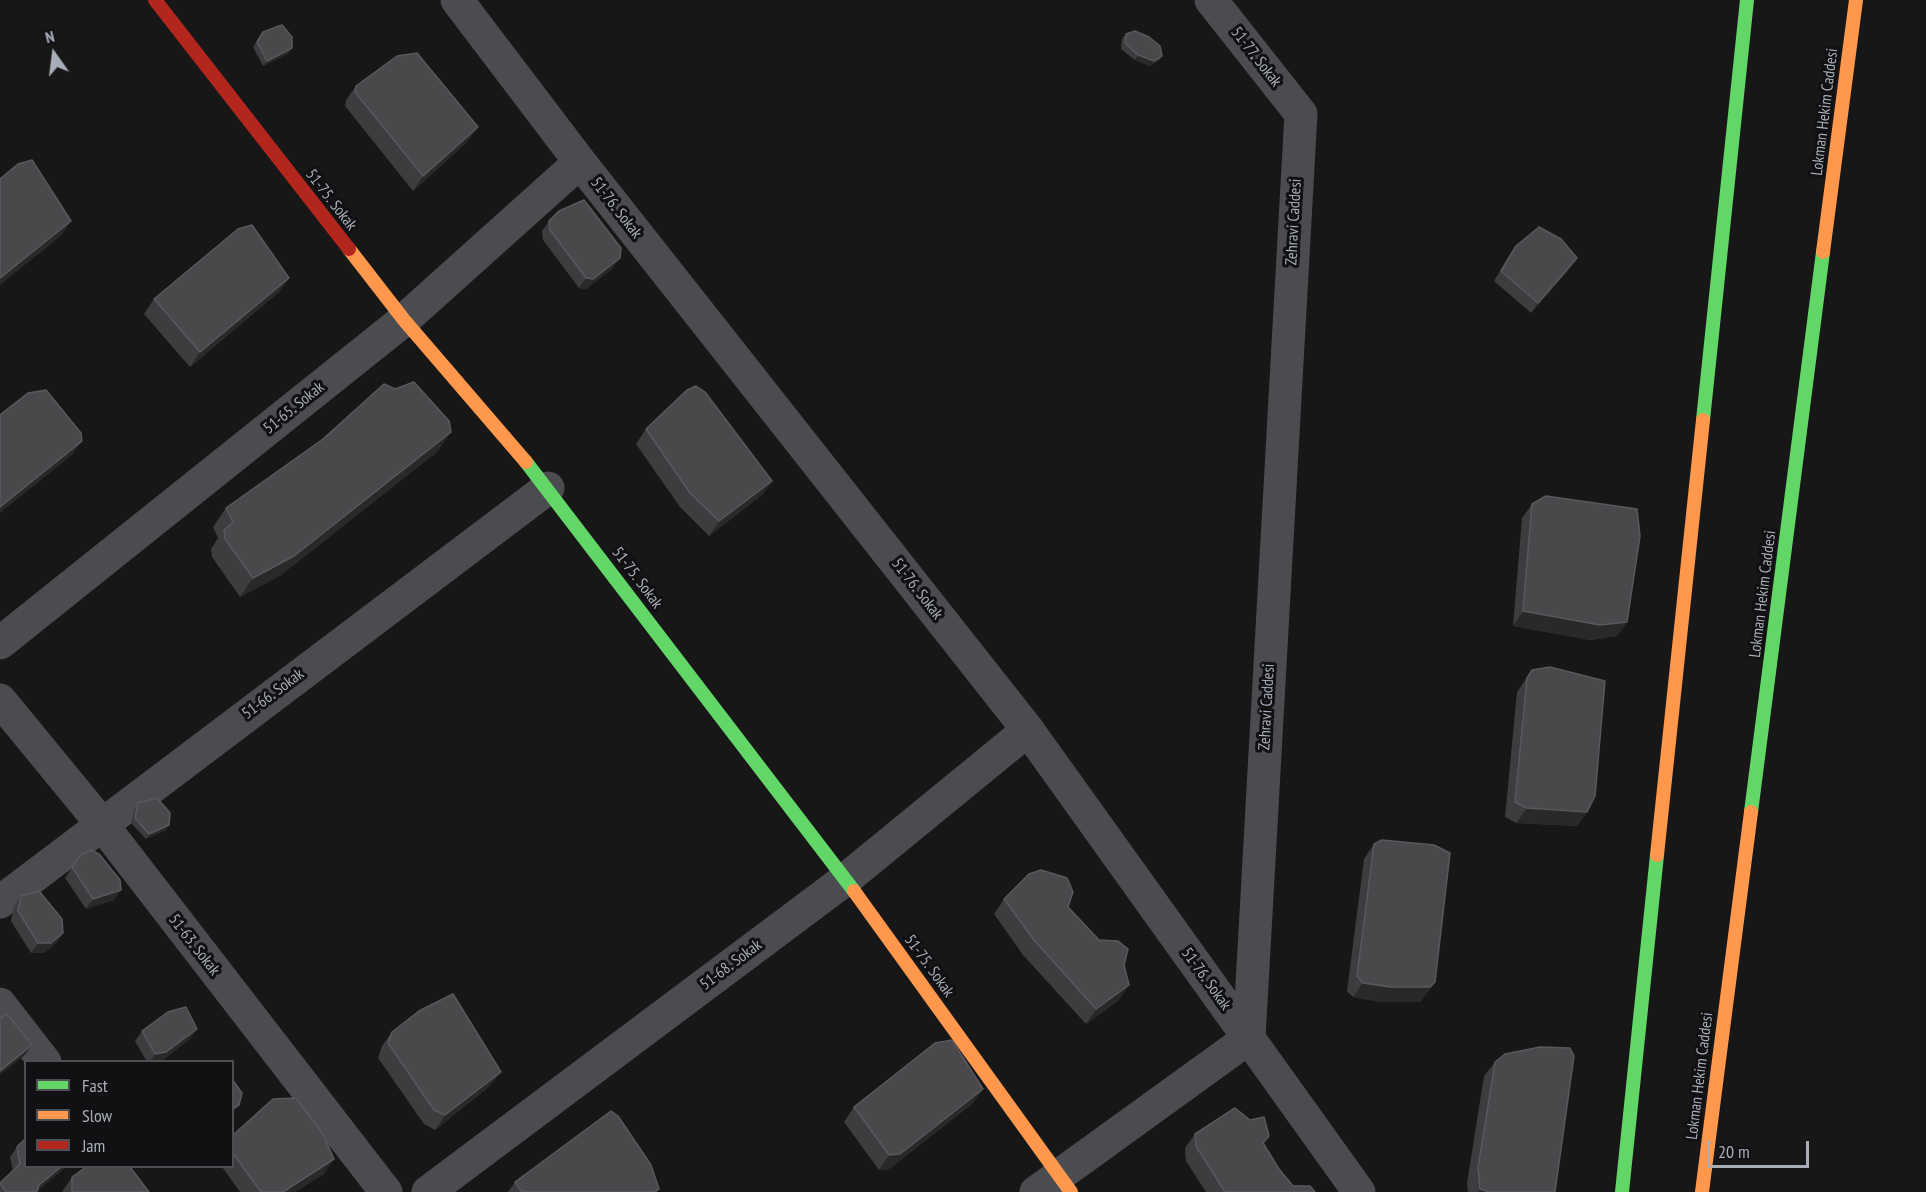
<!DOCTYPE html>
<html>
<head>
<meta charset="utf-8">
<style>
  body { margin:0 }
  #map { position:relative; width:1926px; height:1192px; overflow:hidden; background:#171717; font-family:"PT Sans Narrow",sans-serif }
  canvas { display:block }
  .legend { position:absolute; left:24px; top:1060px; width:210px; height:108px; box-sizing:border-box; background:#111113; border:2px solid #4d4f55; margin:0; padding:8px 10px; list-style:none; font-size:18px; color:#a8adb8 }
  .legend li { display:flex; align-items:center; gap:12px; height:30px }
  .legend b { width:30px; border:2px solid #4d4f55 }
  .north { position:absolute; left:24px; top:24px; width:60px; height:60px; -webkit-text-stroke:4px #111113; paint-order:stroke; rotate:346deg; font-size:16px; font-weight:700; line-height:24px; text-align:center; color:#a8adb8 }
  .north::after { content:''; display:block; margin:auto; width:21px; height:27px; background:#a8adb8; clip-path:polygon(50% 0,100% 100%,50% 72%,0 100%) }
  .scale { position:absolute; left:1707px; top:1141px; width:102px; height:27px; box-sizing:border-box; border:3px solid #a8adb8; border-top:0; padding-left:8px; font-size:18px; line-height:21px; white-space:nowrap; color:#a8adb8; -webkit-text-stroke:4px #111113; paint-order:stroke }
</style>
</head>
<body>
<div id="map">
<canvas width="1926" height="1192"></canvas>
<ul class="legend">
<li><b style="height:8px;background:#63d668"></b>Fast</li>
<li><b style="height:8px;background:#ff974d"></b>Slow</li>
<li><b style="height:8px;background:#b3261e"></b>Jam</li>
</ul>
<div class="north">N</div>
<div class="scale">20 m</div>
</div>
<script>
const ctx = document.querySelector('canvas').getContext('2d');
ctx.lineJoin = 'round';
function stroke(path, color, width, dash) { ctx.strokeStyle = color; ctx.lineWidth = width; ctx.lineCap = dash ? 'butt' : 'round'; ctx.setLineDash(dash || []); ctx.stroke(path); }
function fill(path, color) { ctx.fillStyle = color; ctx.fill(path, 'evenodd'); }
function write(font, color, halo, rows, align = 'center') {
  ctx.font = font + ' "PT Sans Narrow",sans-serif'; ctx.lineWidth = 6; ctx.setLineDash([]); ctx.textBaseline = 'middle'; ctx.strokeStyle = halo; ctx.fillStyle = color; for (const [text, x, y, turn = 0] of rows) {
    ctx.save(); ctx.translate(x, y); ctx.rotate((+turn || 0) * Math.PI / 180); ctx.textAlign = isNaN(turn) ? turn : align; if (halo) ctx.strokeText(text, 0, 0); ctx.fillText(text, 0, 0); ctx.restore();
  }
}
stroke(new Path2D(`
  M457,0L580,162L1028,730L1359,1192
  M0,643L404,320L580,162
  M0,700L101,823L386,1192
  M0,902L548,488
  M0,1004L45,1062
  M428,1192L846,879L1028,730
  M1036,1192L1249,1038L1301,114L1211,0`), '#4b4c50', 33);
stroke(new Path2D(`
  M1703,420L1747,0
  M526,462L854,891
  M1751,812L1823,252
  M1622,1192L1657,855`), '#63d668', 14);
stroke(new Path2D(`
  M349,249L404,320L526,462
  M1823,252L1856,0
  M1657,855L1703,420
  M854,891L1071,1192
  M1702,1192L1751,812`), '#ff974d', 14);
stroke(new Path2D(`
  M155,0L349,249`), '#b3261e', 14);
fill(new Path2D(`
  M263,32L289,53L263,66L253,47Z
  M1126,34L1162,56L1158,61L1150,66L1135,60L1121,49L1122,39Z
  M356,86L478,127L467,142L413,191L345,106L346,100Z
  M549,221L613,268L586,289L579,288L543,240L542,231Z
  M1516,246L1577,258L1570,268L1531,313L1494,281L1509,256Z
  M289,278L279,292L190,367L144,314L154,299Z
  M646,429L772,481L762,495L709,536L680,507L636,444Z
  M438,451L281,575L240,597L212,557L211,549L218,538L213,527L226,508Z
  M1532,504L1627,622L1617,636L1590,640L1513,626L1522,518Z
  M1532,670L1587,812L1577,826L1516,823L1505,817L1517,692Z
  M138,803L166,830L146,839L131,823L135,808Z
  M1374,844L1435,982L1420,1002H1380L1353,997L1347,991L1364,859Z
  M81,855L114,900L86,909L65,878Z
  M21,896L63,933L56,943L44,953H31L11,921L14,906Z
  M1004,899L1068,907L1119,1000L1086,1024L1023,955L994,914Z
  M142,1031L190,1039L160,1062H147L135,1041Z
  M392,1032L490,1086L435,1130L424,1124L378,1058L382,1046Z
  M1495,1062L1555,1192H1468L1467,1183L1484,1076Z
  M983,1089L972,1104L889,1169L879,1170L844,1122L854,1107Z
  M1195,1134L1264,1144L1279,1169L1293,1186L1315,1192H1206L1186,1161L1185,1148Z
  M232,1136L324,1174L295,1192H240L222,1167H232Z
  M17,1147L26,1167H66L38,1190L37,1192H0V1183L13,1171L10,1157Z
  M72,1177L149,1192H62Z
  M515,1182L659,1189L657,1192H508Z`), '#3d3d3f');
fill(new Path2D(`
  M292,48L289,53L263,66L267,61Z
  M1138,55L1162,56L1158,61L1150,66L1135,60Z
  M478,127L467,142L413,191L423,176Z
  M71,221L61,236L0,285V278Z
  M620,258L613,268L586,289L579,288L586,278Z
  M1577,258L1570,268L1531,313L1538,303Z
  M289,278L279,292L190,367L200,352Z
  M451,432L438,451L281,575L240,597L253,578Z
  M82,441L72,455L0,513V507Z
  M772,481L762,495L709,536L719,521Z
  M1523,611L1627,622L1617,636L1590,640L1513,626Z
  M1527,808L1587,812L1577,826L1516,823Z
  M169,825L166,830L146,839L149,834Z
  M121,890L114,900L86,909L93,899Z
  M63,933L56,943L44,953H31L38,943Z
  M1435,982L1420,1002H1380L1353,997L1363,983Z
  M1129,985L1119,1000L1086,1024L1096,1009Z
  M197,1029L190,1039L160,1062H150L155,1054Z
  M32,1045L25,1055L0,1075V1071Z
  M501,1072L490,1086L435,1130L445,1115Z
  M983,1089L972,1104L889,1169L879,1170L889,1155Z
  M239,1105L232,1114V1109Z
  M334,1159L324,1174L295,1192H283Z
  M61,1167H66L36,1192L39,1185Z
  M1480,1189L1489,1192H1478Z`), '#29292a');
const building = new Path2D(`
  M282,25L292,37V48L267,61L257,42L263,32Z
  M1135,31L1149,37L1160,46L1162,56L1154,61L1138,55L1125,43L1126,34Z
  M417,53L478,127L423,176L355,92L356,86L397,56Z
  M32,160L71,221L0,278V179L18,164Z
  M584,200L621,248L620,258L593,279L586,278L550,230L549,221L559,211Z
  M252,225L289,278L200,352L154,299L238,229Z
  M1539,227L1561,239L1577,258L1538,303L1501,271L1516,246Z
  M414,382L449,421L451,432L294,556L253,578L225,539L224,530L233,522L226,508L323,439L384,384L395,389Z
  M696,386L705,392L772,481L719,521L690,493L646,429L687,390Z
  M46,390L81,433L82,441L0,507V415L28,393Z
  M1546,496L1637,509L1640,536L1627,622L1600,625L1523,611L1532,504Z
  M1550,667L1605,681L1595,796L1587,812L1527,808L1515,802L1527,678L1532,670Z
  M157,798L170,813L169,825L149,834L135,818L138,803Z
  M1382,840L1434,845L1450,853L1435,982L1430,987H1390L1363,983L1357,976L1374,844Z
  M91,850L99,854L120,880L121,890L93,899L72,867L81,855Z
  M1041,870L1067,878L1073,892L1068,907L1099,940L1118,941L1128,949L1124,965L1129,985L1096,1009L1034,940L1004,899L1029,874Z
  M39,891L62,919L63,933L51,943H38L18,911L21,896Z
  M453,994L501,1072L445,1115L434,1110L388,1043L392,1032L419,1011Z
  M186,1007L197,1029L166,1052L155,1054L142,1031L168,1012Z
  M7,1014L32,1045L0,1071V1018Z
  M952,1040L983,1089L900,1154L889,1155L854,1107L935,1043Z
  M1540,1047L1570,1048L1574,1056L1555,1192H1489L1480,1189L1478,1168L1495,1062L1505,1054Z
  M232,1079L242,1093L239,1105L232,1109Z
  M296,1098L323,1134L334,1159L283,1192H261L232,1152V1136L273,1099Z
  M1235,1108L1250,1120L1264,1117L1269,1136L1263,1143L1279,1169L1293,1186H1310L1315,1192H1225L1196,1146L1195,1134Z
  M611,1111L618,1116L651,1165L659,1189L654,1192H522L515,1182Z
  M26,1138V1167H61L39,1185L37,1192H6L0,1183L20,1164L17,1147Z
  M86,1167H130L149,1192H72V1177Z`);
fill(building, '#49494c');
stroke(building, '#58595d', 1.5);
write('16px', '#a8adb8', '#111113', [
  ["51-77. Sokak",1256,57,52],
  ["Lokman Hekim Caddesi",1825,112,-83],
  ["51-75. Sokak",331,200,52],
  ["51-76. Sokak",616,208,52],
  ["Zehravi Caddesi",1294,222,-87],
  ["51-65. Sokak",294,408,-39],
  ["51-75. Sokak",637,578,53],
  ["51-76. Sokak",917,589,52],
  ["Lokman Hekim Caddesi",1763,594,-83],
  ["51-66. Sokak",273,694,-37],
  ["Zehravi Caddesi",1267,707,-87],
  ["51-63. Sokak",194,945,52],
  ["51-68. Sokak",731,965,-37],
  ["51-75. Sokak",929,966,54],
  ["51-76. Sokak",1206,979,54],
  ["Lokman Hekim Caddesi",1700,1076,-83]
]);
</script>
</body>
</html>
